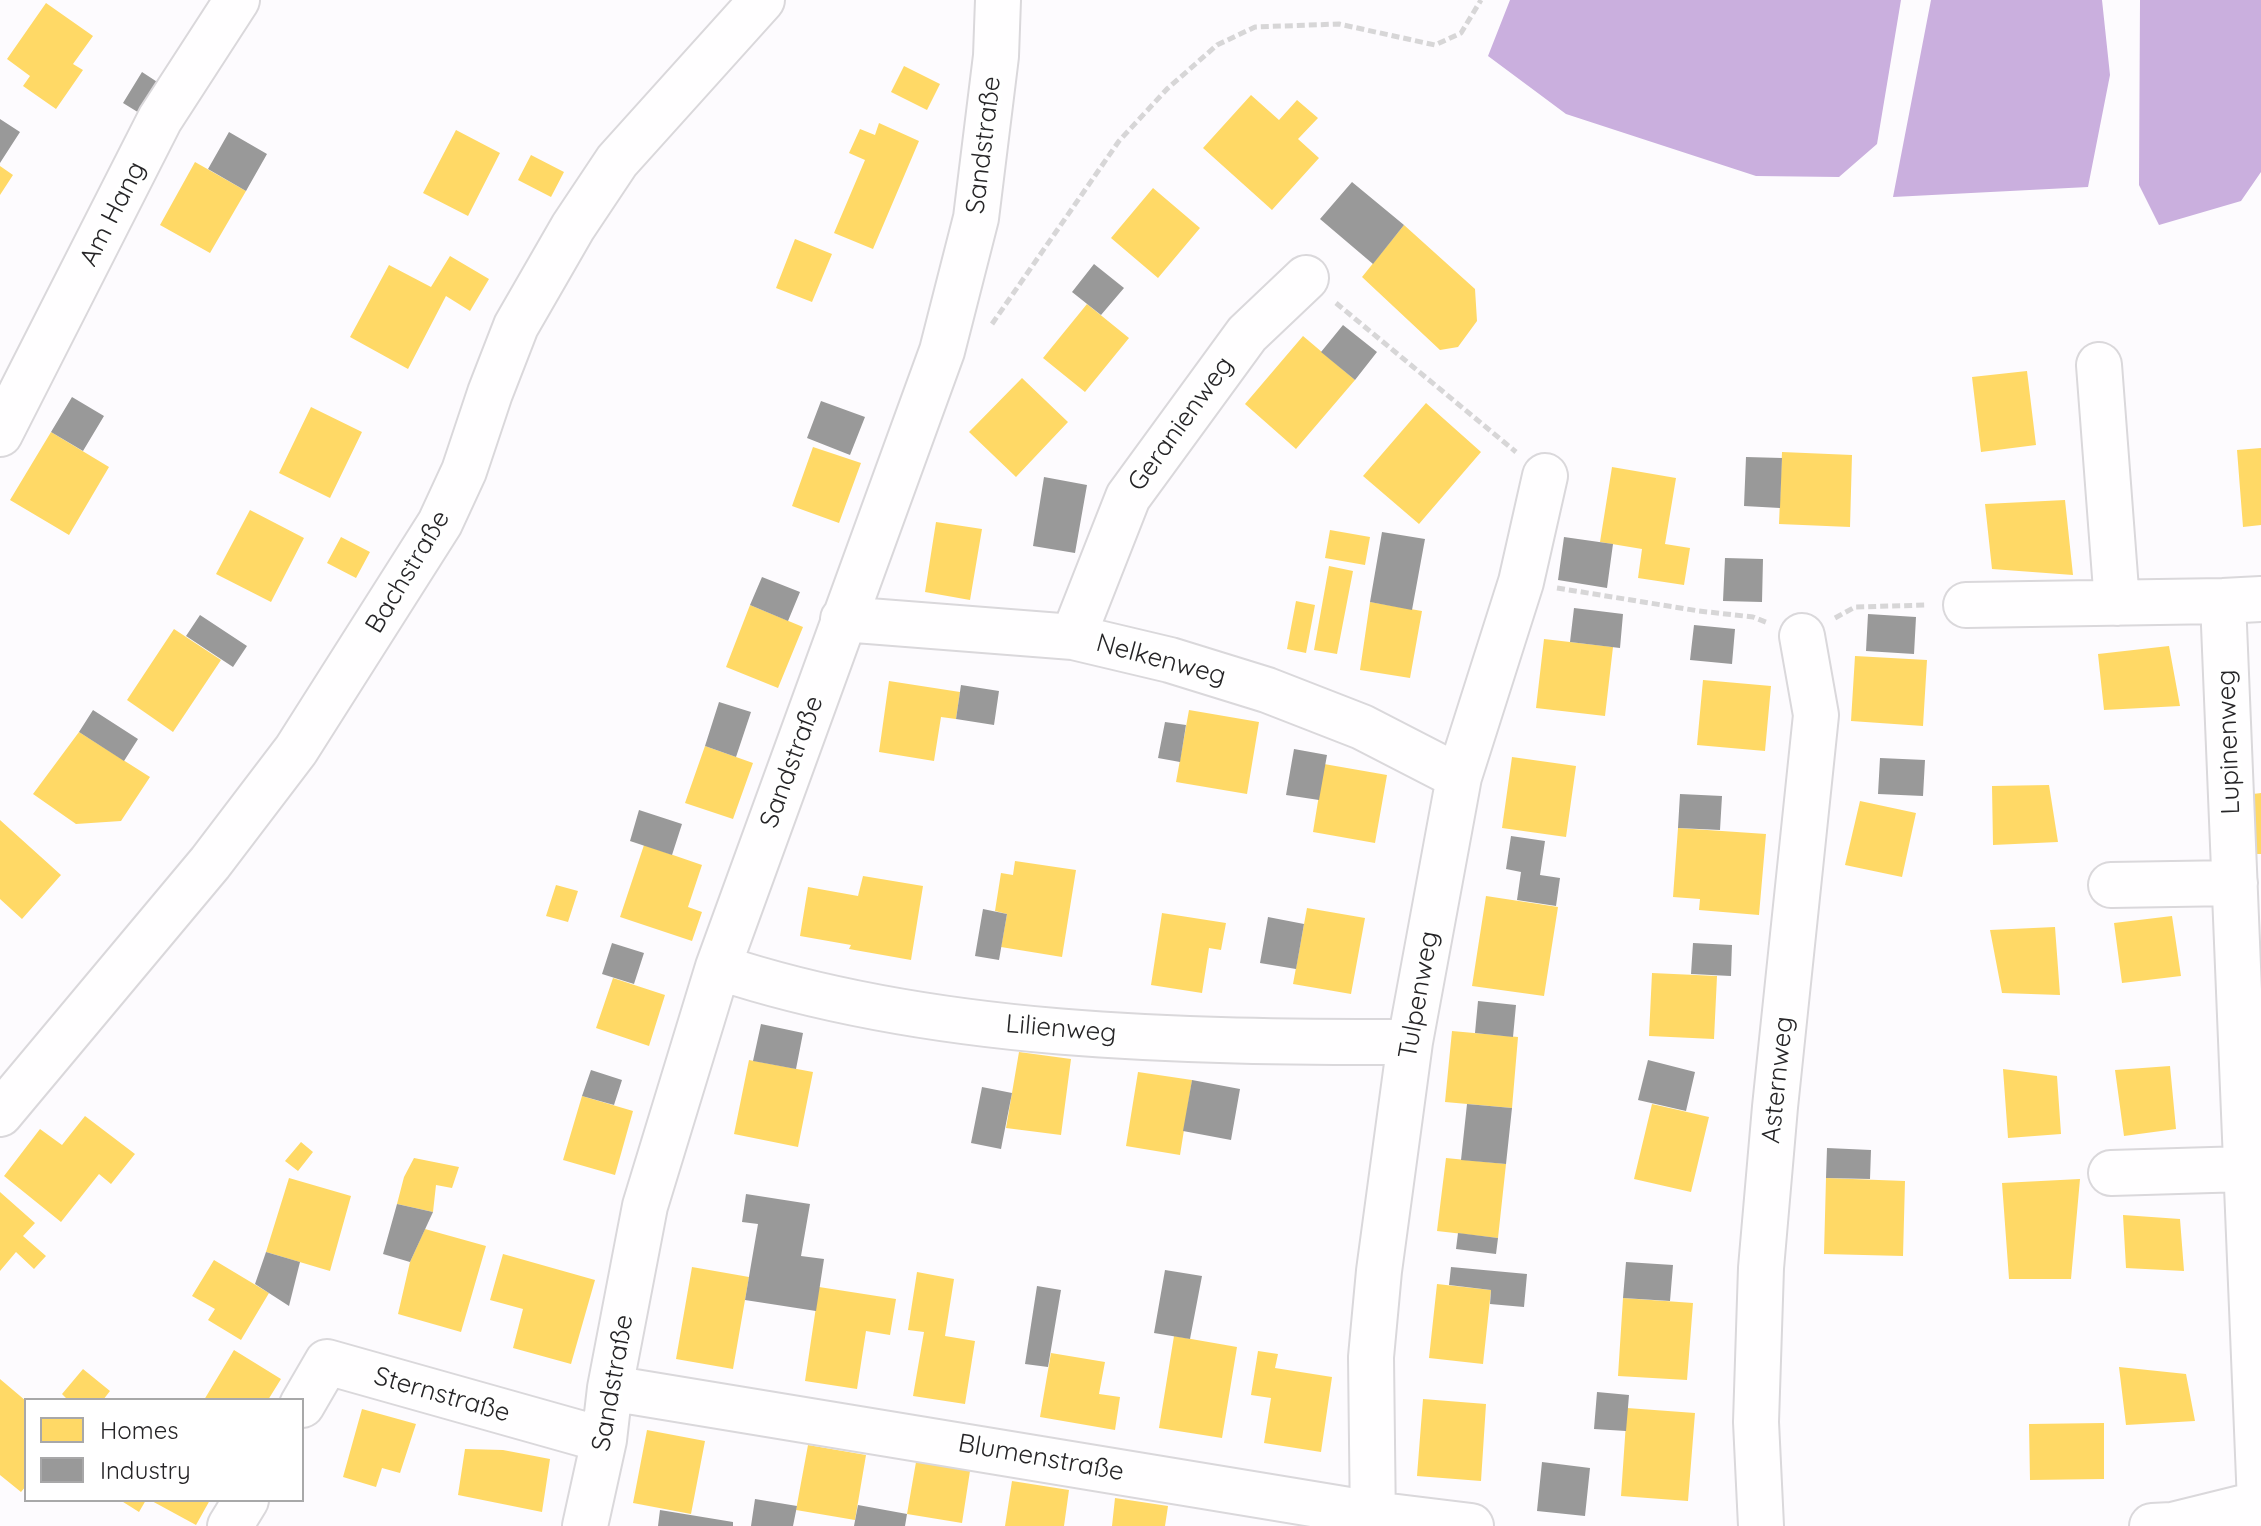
<!DOCTYPE html>
<html>
<head>
<meta charset="utf-8">
<style>
  body { margin:0 }
  #map { position:relative; width:2261px; height:1526px; overflow:hidden; background:#fdfbfe; font-family:Quicksand,sans-serif }
  canvas { display:block }
  .legend { position:absolute; left:24px; top:1398px; width:280px; height:104px; box-sizing:border-box; background:#fff; border:2px solid #a8a8a9; margin:0; padding:10px 14px; list-style:none; font-size:24px; color:#262527 }
  .legend li { display:flex; align-items:center; gap:16px; height:40px }
  .legend b { width:40px; border:2px solid #a8a8a9 }
</style>
</head>
<body>
<div id="map">
<canvas width="2261" height="1526"></canvas>
<ul class="legend">
<li><b style="height:22px;background:#ffd966"></b>Homes</li>
<li><b style="height:22px;background:#999"></b>Industry</li>
</ul>
</div>
<script>
const ctx = document.querySelector('canvas').getContext('2d');
ctx.lineJoin = 'round';
function fill(path, color) { ctx.fillStyle = color; ctx.fill(path, 'evenodd'); }
function stroke(path, color, width, dash) { ctx.strokeStyle = color; ctx.lineWidth = width; ctx.lineCap = dash ? 'butt' : 'round'; ctx.setLineDash(dash || []); ctx.stroke(path); }
function write(font, color, halo, rows, align = 'center') {
  ctx.font = font + ' Quicksand,sans-serif'; ctx.lineWidth = 8; ctx.setLineDash([]); ctx.textBaseline = 'middle'; ctx.strokeStyle = halo; ctx.fillStyle = color; for (const [text, x, y, turn = 0] of rows) {
    ctx.save(); ctx.translate(x, y); ctx.rotate((+turn || 0) * Math.PI / 180); ctx.textAlign = isNaN(turn) ? turn : align; if (halo) ctx.strokeText(text, 0, 0); ctx.fillText(text, 0, 0); ctx.restore();
  }
}
fill(new Path2D(`
  M1510,0H1901L1877,144L1839,177L1756,176L1566,114L1488,56Z
  M1931,0H2102L2110,75L2088,187L1893,197Z
  M2140,0H2261V172L2241,201L2159,225L2139,185Z`), '#caafde');
fill(new Path2D(`
  M46,3L93,36L73,64L83,70L56,109L23,86L30,76L7,59Z
  M904,66L940,84L927,110L891,92Z
  M1251,95L1279,120L1297,100L1318,118L1298,139L1319,158L1272,210L1203,148Z
  M879,123L919,141L873,249L834,233L865,160L849,153L860,129L875,135Z
  M456,130L500,153L468,216L423,193Z
  M531,155L564,172L551,197L518,180Z
  M195,162L246,191L210,253L160,225Z
  M0,166L13,175L0,195Z
  M1153,188L1200,228L1158,278L1111,238Z
  M1404,225L1475,289L1477,321L1458,347L1440,350L1362,277Z
  M795,239L832,254L812,302L776,288Z
  M450,256L489,279L470,311L446,296L408,369L350,337L389,265L431,287Z
  M1087,304L1129,338L1085,392L1043,358Z
  M1303,336L1355,380L1296,449L1245,404Z
  M2027,371L2036,445L1981,452L1972,377Z
  M1022,378L1068,422L1016,477L969,432Z
  M1426,403L1481,452L1419,524L1363,476Z
  M311,407L362,432L330,498L279,473Z
  M51,432L109,467L69,535L10,500Z
  M813,447L861,463L839,523L792,506Z
  M2261,448V525L2243,527L2237,450Z
  M1782,452L1852,455L1850,527L1779,524Z
  M1612,467L1676,478L1665,544L1690,548L1684,585L1638,578L1642,549L1600,542Z
  M2065,500L2073,575L1992,569L1985,504Z
  M250,510L304,538L271,602L216,574Z
  M936,522L982,529L970,600L925,592Z
  M1330,530L1370,537L1365,565L1325,558Z
  M341,537L370,552L356,578L327,563Z
  M1329,566L1353,571L1337,654L1314,650Z
  M1296,601L1315,605L1306,653L1287,649Z
  M1370,602L1422,611L1410,678L1360,670Z
  M750,605L803,627L778,688L726,667Z
  M174,629L221,660L173,732L127,700Z
  M1544,639L1613,647L1605,716L1536,708Z
  M2169,646L2180,706L2104,710L2098,654Z
  M1855,656L1927,660L1923,726L1851,721Z
  M1703,680L1771,686L1765,751L1697,745Z
  M889,681L960,692L956,719L941,717L934,761L879,752Z
  M1189,710L1259,722L1247,794L1176,782Z
  M79,732L150,777L121,821L76,824L33,794Z
  M705,746L753,763L733,819L685,803Z
  M1512,757L1576,766L1566,837L1502,828Z
  M1324,764L1387,775L1375,843L1313,832Z
  M2049,785L2058,842L1993,845L1992,786Z
  M2261,793V854H2257L2253,794Z
  M1860,801L1916,813L1902,877L1845,865Z
  M0,820L61,875L22,919L0,899Z
  M1678,828L1766,834L1759,915L1699,910L1700,899L1673,897Z
  M644,845L702,865L688,907L702,912L692,941L620,917Z
  M1015,861L1076,870L1062,957L1001,947L1007,914L995,911L1001,873L1013,875Z
  M863,876L923,886L911,960L849,949L851,945L800,936L808,887L858,896Z
  M556,885L578,891L568,922L546,916Z
  M1486,896L1558,907L1544,996L1472,986Z
  M1307,908L1365,918L1351,994L1293,984Z
  M1162,913L1226,923L1221,950L1209,948L1202,993L1151,985Z
  M2172,916L2181,976L2122,983L2114,923Z
  M2055,927L2060,995L2002,993L1990,930Z
  M1652,973L1717,976L1714,1039L1649,1036Z
  M613,978L665,995L649,1046L596,1028Z
  M1452,1031L1518,1037L1512,1108L1445,1102Z
  M1019,1052L1071,1059L1061,1135L1006,1128Z
  M749,1060L813,1072L798,1147L734,1134Z
  M2170,1066L2176,1129L2124,1136L2115,1070Z
  M2003,1069L2057,1076L2061,1134L2008,1138Z
  M1138,1072L1192,1080L1180,1155L1126,1146Z
  M582,1096L633,1111L615,1175L563,1160Z
  M1652,1104L1709,1117L1691,1192L1634,1179Z
  M85,1116L135,1154L111,1184L99,1174L61,1222L4,1176L40,1129L62,1145Z
  M301,1142L313,1152L298,1171L285,1161Z
  M414,1158L459,1167L452,1188L436,1185L433,1212L397,1204L404,1177Z
  M1446,1158L1506,1164L1498,1238L1437,1231Z
  M289,1178L351,1196L330,1271L266,1252Z
  M1826,1178L1905,1181L1903,1256L1824,1254Z
  M2080,1179L2071,1279H2009L2002,1183Z
  M0,1192L35,1223L23,1236L46,1256L34,1269L16,1252L0,1271Z
  M2123,1215L2180,1219L2184,1271L2126,1268Z
  M425,1229L486,1246L461,1332L398,1314L410,1262Z
  M503,1254L595,1280L571,1364L513,1348L523,1309L490,1300Z
  M214,1260L269,1293L241,1340L208,1320L215,1309L192,1296Z
  M692,1267L749,1277L733,1369L676,1359Z
  M917,1272L954,1279L945,1336L975,1341L965,1404L913,1396L924,1332L908,1330Z
  M1437,1284L1491,1290L1483,1364L1429,1358Z
  M819,1287L896,1299L890,1335L866,1331L857,1389L805,1381Z
  M1623,1298L1693,1303L1687,1380L1618,1376Z
  M1174,1336L1237,1347L1222,1438L1159,1428Z
  M234,1350L281,1379L268,1400H204Z
  M1258,1351L1278,1354L1275,1368L1332,1377L1321,1452L1264,1443L1271,1398L1251,1395Z
  M1051,1353L1105,1362L1099,1394L1120,1397L1115,1430L1040,1417Z
  M2119,1367L2186,1374L2195,1421L2126,1425Z
  M83,1369L110,1391L103,1400H68L62,1394Z
  M0,1379L26,1401V1486L21,1492L0,1475Z
  M1423,1399L1486,1404L1481,1481L1417,1476Z
  M1627,1408L1695,1413L1688,1501L1621,1496Z
  M362,1409L416,1424L400,1473L382,1468L376,1487L343,1477Z
  M2104,1423V1479L2030,1480L2029,1424Z
  M647,1430L705,1441L691,1514L633,1503Z
  M808,1445L866,1455L855,1520L796,1510Z
  M465,1449L503,1450L550,1459L542,1512L458,1495Z
  M916,1462L970,1471L962,1523L907,1514Z
  M1012,1481L1069,1490L1064,1526H1005Z
  M1115,1498L1168,1506L1165,1526H1112Z
  M120,1500H146L139,1512Z
  M150,1500H210L196,1525Z`), '#ffd966');
fill(new Path2D(`
  M142,72L168,89L149,119L123,103Z
  M0,119L20,132L0,163Z
  M229,132L267,154L246,191L208,169Z
  M1352,182L1404,225L1373,264L1320,219Z
  M1094,264L1124,288L1101,315L1072,292Z
  M1343,325L1377,352L1355,380L1321,352Z
  M72,397L104,416L83,451L51,432Z
  M821,401L865,417L850,455L807,438Z
  M1746,457L1782,458L1780,508L1744,506Z
  M1044,477L1087,485L1075,553L1033,546Z
  M1382,532L1425,539L1412,610L1370,602Z
  M1564,537L1613,544L1607,588L1558,580Z
  M1725,558L1763,559L1762,602L1723,601Z
  M762,577L800,592L788,621L750,605Z
  M1574,608L1623,614L1620,648L1570,642Z
  M1868,614L1916,617L1914,654L1866,651Z
  M200,615L247,646L233,667L186,636Z
  M1694,625L1735,629L1732,664L1690,660Z
  M961,685L999,691L994,725L956,719Z
  M719,702L751,712L736,757L705,746Z
  M93,710L138,739L124,761L79,732Z
  M1165,722L1186,725L1180,762L1158,758Z
  M1294,749L1327,755L1319,800L1286,795Z
  M1880,758L1925,760L1923,796L1878,794Z
  M1680,794L1722,796L1720,830L1678,828Z
  M639,810L682,824L672,855L630,841Z
  M1511,836L1545,841L1540,875L1560,878L1556,906L1517,900L1521,872L1506,869Z
  M983,909L1007,914L999,960L975,956Z
  M1268,917L1304,924L1296,969L1260,963Z
  M612,943L644,953L634,984L602,974Z
  M1693,943L1732,945L1731,976L1691,974Z
  M1478,1001L1516,1005L1513,1037L1475,1033Z
  M761,1024L803,1033L796,1069L753,1061Z
  M1648,1060L1695,1072L1686,1111L1638,1100Z
  M591,1070L622,1080L614,1105L582,1096Z
  M1192,1080L1240,1089L1231,1140L1183,1131Z
  M982,1087L1012,1093L1001,1149L971,1143Z
  M1467,1104L1512,1108L1506,1164L1461,1160Z
  M1827,1148L1871,1150L1870,1179L1826,1178Z
  M746,1194L810,1204L801,1256L824,1259L816,1311L745,1300L758,1224L742,1222Z
  M397,1204L433,1212L410,1262L383,1254Z
  M1458,1233L1498,1238L1496,1254L1456,1249Z
  M266,1252L300,1262L289,1306L255,1284Z
  M1626,1262L1673,1265L1670,1301L1623,1298Z
  M1451,1267L1527,1274L1524,1307L1490,1304L1491,1290L1449,1285Z
  M1165,1270L1202,1276L1190,1339L1154,1333Z
  M1037,1286L1061,1290L1048,1367L1025,1364Z
  M1597,1392L1629,1395L1626,1431L1594,1429Z
  M1542,1462L1590,1468L1585,1516L1537,1511Z
  M755,1499L797,1506L793,1526H751Z
  M858,1505L907,1514L905,1526H854Z
  M660,1510L733,1522V1526H658Z`), '#999');
const street = new Path2D(`
  M2099,365L2117,603
  M0,434L160,119L237,0
  M2223,601L2260,1503
  M1966,605L2223,601L2261,599
  M843,619L1073,637L1170,660L1267,690L1362,727L1459,777
  M1073,637L1128,497L1247,334L1306,278
  M2111,885L2235,883
  M718,967C936,1039 1182,1042 1410,1042
  M0,1114L210,863L296,750L440,523L464,471L490,393L516,326L573,227L617,161L762,0
  M2111,1173L2245,1169
  M610,1388L1373,1514L1471,1526
  M302,1405L327,1362L604,1440
  M230,1526L246,1500
  M585,1526L604,1440L610,1388L645,1206L718,967L942,351L976,218L996,56L998,0
  M1373,1526L1371,1357L1379,1271L1410,1042L1459,777L1521,582L1545,476
  M1761,1526L1756,1422L1761,1268L1775,1107L1816,715L1802,636
  M2152,1526L2172,1525L2261,1503`);
stroke(street, '#dad8db', 48);
stroke(new Path2D(`
  M1336,303L1516,452
  M992,324L1119,141L1167,89L1217,45L1255,27L1339,24L1435,45L1461,33L1481,0
  M1557,588L1699,611L1753,617L1768,623
  M1835,618L1855,607L1927,605`), '#d7d6d7', 5, [8, 4]);
stroke(street, '#fffeff', 44);
write('26px', '#262527', '#fff', [
  ["Sandstraße",984,145,-83],
  ["Am Hang",113,214,-63],
  ["Geranienweg",1181,424,-54],
  ["Bachstraße",408,572,-59],
  ["Nelkenweg",1161,660,15],
  ["Lupinenweg",2229,742,-92],
  ["Sandstraße",792,762,-70],
  ["Tulpenweg",1419,995,-80],
  ["Lilienweg",1061,1029,5],
  ["Asternweg",1778,1080,-84],
  ["Sandstraße",613,1383,-80],
  ["Sternstraße",442,1395,16],
  ["Blumenstraße",1041,1458,10]
]);
</script>
</body>
</html>
